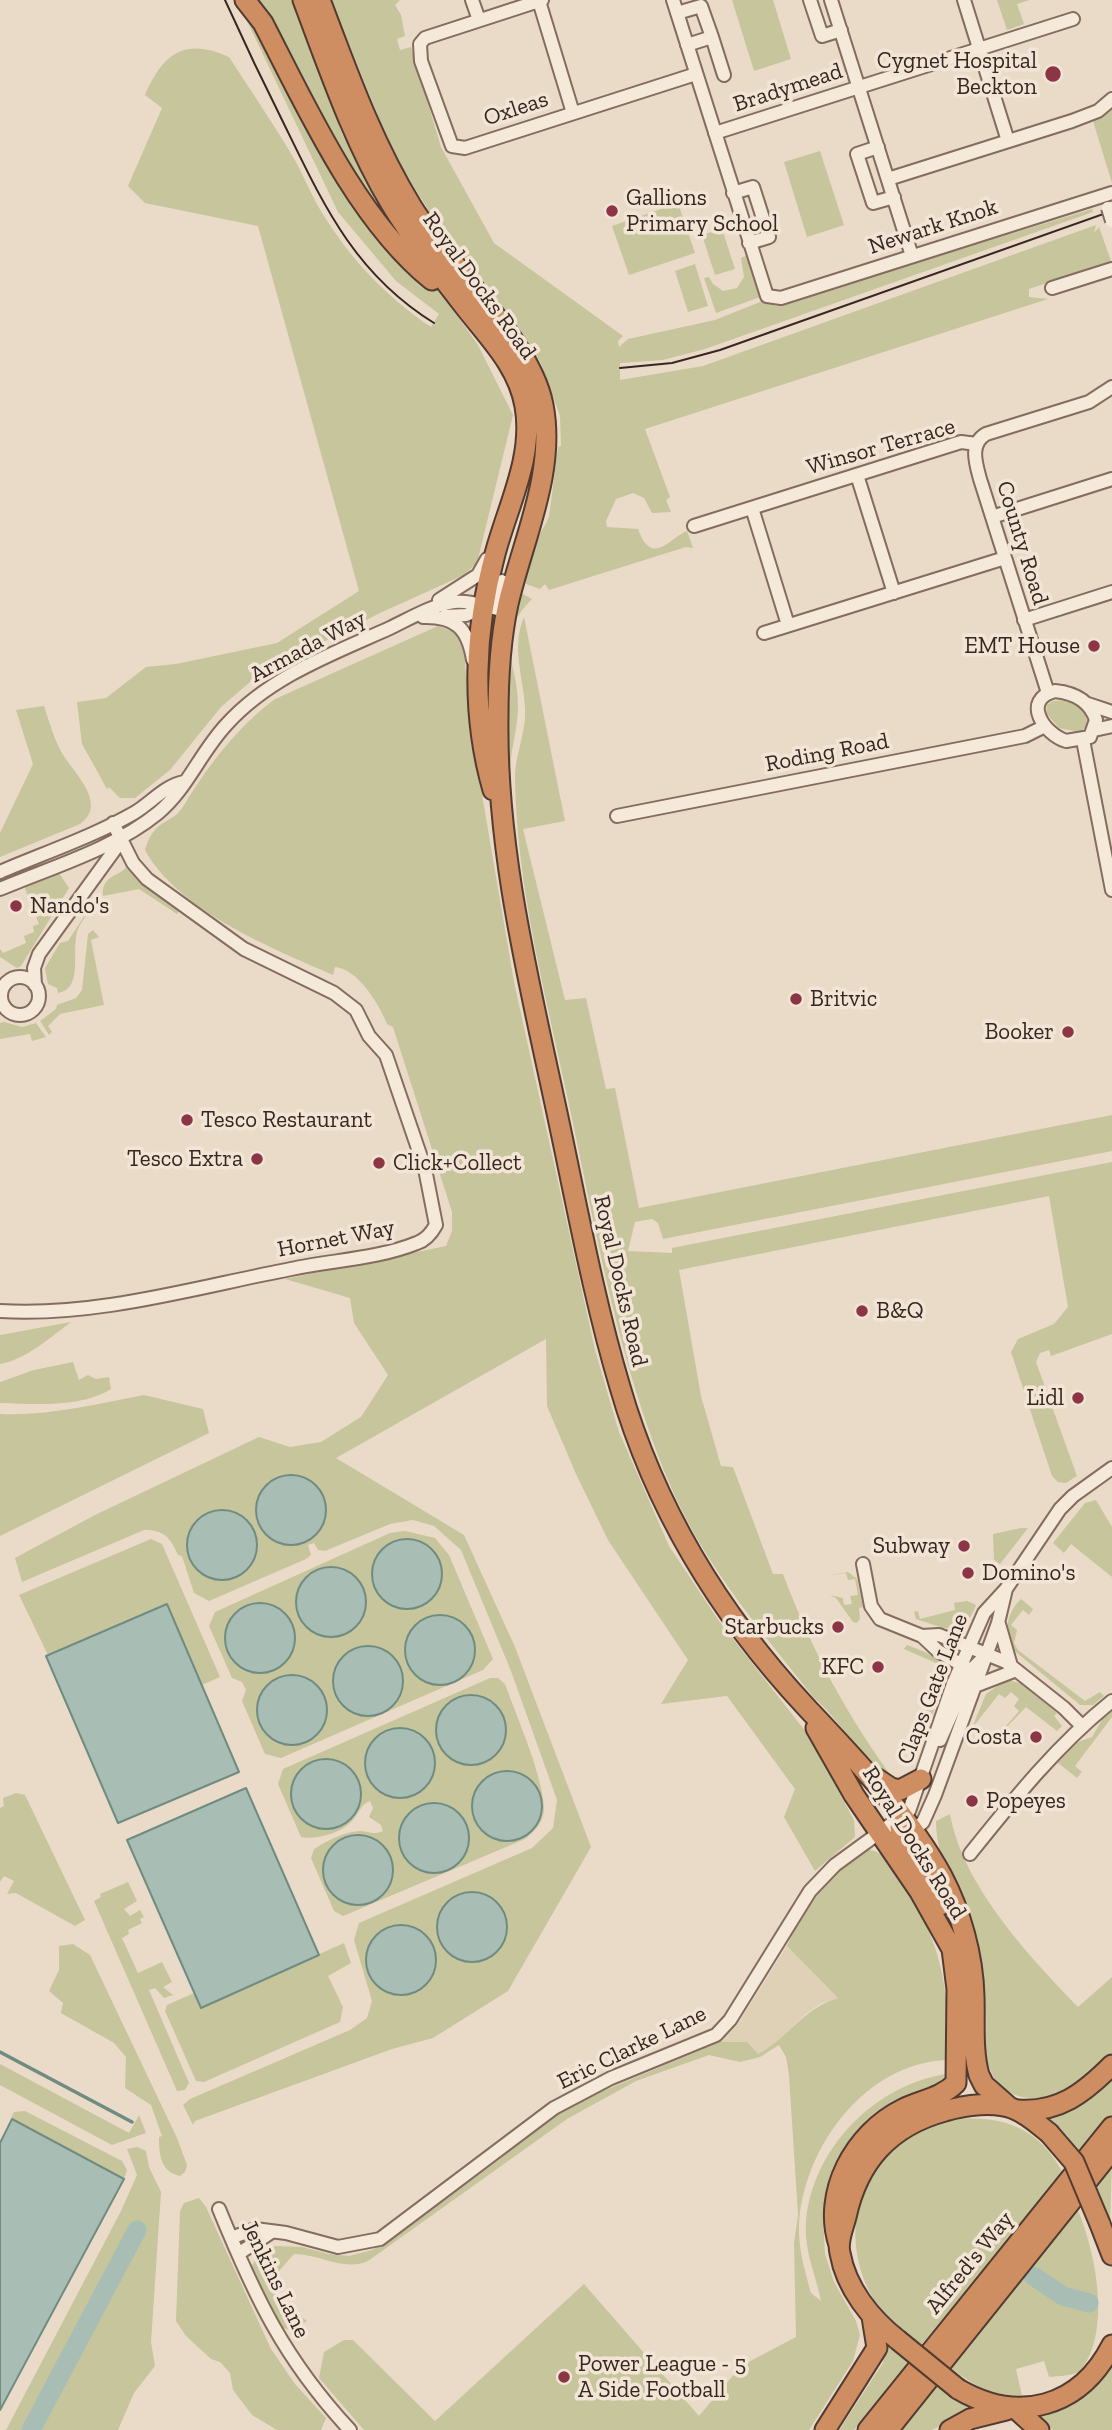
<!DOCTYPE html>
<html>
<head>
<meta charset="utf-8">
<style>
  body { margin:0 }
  canvas { display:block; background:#eadac8 }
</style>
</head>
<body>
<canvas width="1112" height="2430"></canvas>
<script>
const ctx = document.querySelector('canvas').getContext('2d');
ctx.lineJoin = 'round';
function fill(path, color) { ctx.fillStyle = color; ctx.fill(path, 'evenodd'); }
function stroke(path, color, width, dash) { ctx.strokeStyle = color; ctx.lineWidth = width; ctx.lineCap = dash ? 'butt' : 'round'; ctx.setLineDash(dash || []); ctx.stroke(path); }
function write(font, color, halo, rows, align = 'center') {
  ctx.font = font + ' "Zilla Slab",serif'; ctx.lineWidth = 7; ctx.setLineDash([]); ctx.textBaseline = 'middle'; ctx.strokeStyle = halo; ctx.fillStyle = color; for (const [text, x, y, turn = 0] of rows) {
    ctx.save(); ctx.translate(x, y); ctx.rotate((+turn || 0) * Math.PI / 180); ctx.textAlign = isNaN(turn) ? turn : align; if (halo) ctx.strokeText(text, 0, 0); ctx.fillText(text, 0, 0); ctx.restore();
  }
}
fill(new Path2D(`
  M787,1946L838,1998L821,2003L804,2015L776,2045L758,2054L720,2042L736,2027Z`), '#dfd1b6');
fill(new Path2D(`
  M237,0H294L342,134L440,291L478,345L513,415L477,563L464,575L380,613L257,676L221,707L170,770L135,798H120L109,787L107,789L82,744L77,702L106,698L146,667L176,664L277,643L359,591L258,226L145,203L128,186L162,108L145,95C163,53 185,37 229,57C251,91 275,126 296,162C306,181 314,201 326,219C353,262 389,299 431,327L439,314L396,281L338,212Z
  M331,0H400L395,5L401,15L405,36L397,39L400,50L411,47L441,147L494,243L623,336L618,341L619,347L628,339L715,320L765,300L776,306L1092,209L1093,212L705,349L663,360L620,363V380L703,366L1096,225L1094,233L1099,227L1111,261L1029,289V297L1048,299L645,429L670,497L666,500L671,512L652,513L644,498L633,493L616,499L606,521L607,527L638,529C652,568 669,538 687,531L693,548L686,547L549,590L545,584L540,589L526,584C523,555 539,539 549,517L558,447L561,446L560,416L540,361L457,256L394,155Z
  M732,0H773L791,59L754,71Z
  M997,0H1030L1017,4L1024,24L1007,30Z
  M1112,109V183L1093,121Z
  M820,151L844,225L807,237L784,162Z
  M678,203L695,253L629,275L612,226Z
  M722,229L735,269L715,275L702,235Z
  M748,255L763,296L716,313L704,278L709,277L713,284L723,291L737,288L744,277L741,258Z
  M695,264L708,306L688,312L675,271Z
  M517,591L532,599C489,644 519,656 518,706C518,731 509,753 510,778H507C501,715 505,654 517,591Z
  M524,617L565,821L523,829L565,1000L586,998L606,1089L615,1088L639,1208L1112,1115V1151L663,1239L658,1223L652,1219L635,1222L628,1251L672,1253V1248L1112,1162V1334L1051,1356L1049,1350L1040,1353L1036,1362L1077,1476L1066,1483L1058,1482L1052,1476L1011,1352L1018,1339L1054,1324L1068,1307L1049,1196L679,1270L701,1396L721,1466L733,1467L773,1574H783C813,1653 847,1716 897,1784C865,1768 843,1722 814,1698C764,1634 708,1570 674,1494C619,1369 597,1234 568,1100C546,996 517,888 515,781C514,757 527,731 525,707C523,675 511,648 524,617Z
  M438,626L455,632L464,651L471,730L514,982L595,1350L619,1432L669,1546L719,1621L806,1732L854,1820L855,1837L815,1871L784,1817L795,1789L727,1696L661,1704L688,1660L608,1540L576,1474L547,1406L546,1339L336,1458L464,1535L515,1647L591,1847L508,1991L433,2038L392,2049L195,2121L193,2125L183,2105L190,2099L350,2030L367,2018L372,2001L354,1940L359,1923L532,1848L553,1828L557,1800L511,1671L461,1550L434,1526L413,1520L390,1524L325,1551L318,1550L314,1543L308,1545L311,1555L306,1559L209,1601L194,1593L182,1556L178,1555C170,1537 164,1530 144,1530L22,1582L15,1558L95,1515L259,1437L290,1447L321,1442L361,1417L388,1375L354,1323L350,1298L285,1279L446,1246L452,1231V1212L393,1027L387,1024C379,1004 358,969 335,967L333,975C272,948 178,911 145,850C154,818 171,825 183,807C207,767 237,727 275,699Z
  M1053,701C1069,698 1090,708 1087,727L1079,732L1059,728L1046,713L1047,705Z
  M44,706C49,721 54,739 62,753C73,772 109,804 80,824L0,857V833L33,764L16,710Z
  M126,868L180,910L177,914L139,889L103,896C101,877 116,877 126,868Z
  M59,873L69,888L21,966L17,968L0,957V949L3,953L26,943L24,936L34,932L33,926L39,924L24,886Z
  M94,901C93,910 82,919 78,929C70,949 85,988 58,993L57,988L48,984L45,968L60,943L68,941Z
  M93,930L99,937L91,940L104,1005L60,1014L48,1026L52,1032L49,1035L40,1021L56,1009L57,1005L76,998L82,990L88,934Z
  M4,1022L22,1027L36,1023L46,1037L32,1041L30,1034L0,1039V1023Z
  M71,1322C51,1337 25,1360 0,1364V1335Z
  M73,1362L79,1380L88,1375L96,1379L109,1377L111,1389C81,1408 34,1404 0,1403V1382L34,1370Z
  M144,1395L203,1409L209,1433L0,1536V1414C49,1416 97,1404 144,1395Z
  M1096,1500L1112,1527V1577L1071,1544L1064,1553L1053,1543L1085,1503Z
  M1021,1528H1028L1000,1564L994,1560L993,1534Z
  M405,1531L435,1538L449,1555L493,1659L483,1670L281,1758L265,1754L242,1701L246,1690L242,1682L232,1678L209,1626L215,1612L390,1533Z
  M151,1539L162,1544L220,1677L202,1685L167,1605L48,1655L19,1595Z
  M848,1572L857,1579L863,1607L859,1608L860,1619L857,1623L853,1622L836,1598L830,1595L843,1598L844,1605L852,1604L850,1596L858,1595L855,1579L848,1580L846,1573L827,1576Z
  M1021,1599L1033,1609L1029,1615L1023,1610L1011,1625L1017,1630L1014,1643L1018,1650L1085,1701L1100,1692L1104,1696L1093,1705H1080L1011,1648C1004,1631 1007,1612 1021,1599Z
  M967,1601L976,1605C963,1640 945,1628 916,1619L914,1612L918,1611L920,1619L955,1610L954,1603Z
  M907,1645C924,1652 946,1657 945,1679L923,1741L922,1720L942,1670L936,1663L904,1649Z
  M490,1678H498L505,1684C517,1718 542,1773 544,1808C544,1822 535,1831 525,1839L343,1916L334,1911L311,1858L314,1849C327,1841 345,1831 361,1831C370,1832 374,1835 383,1831L381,1825L369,1817L373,1808L370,1801C361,1804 359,1813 352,1821C341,1833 317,1840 301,1837L278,1784L283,1769Z
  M1006,1680L1020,1683L1057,1713L1054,1716L1062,1726L1057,1731L1026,1707L995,1739L992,1736L994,1729L1000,1733L1019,1711L1014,1706L1019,1699L1011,1692L1005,1698L999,1694L972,1728L986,1694Z
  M1112,1710V1717L1075,1766L1082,1772L1077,1778L1057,1762V1758L1070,1745L1092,1737L1103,1718Z
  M16,1793L25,1795L85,1920L75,1926L16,1893L7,1894L14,1881L4,1876L0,1882V1808L4,1806L3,1798Z
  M950,1814C963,1886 1028,1955 1078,2007L1112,1977V2053C1101,2064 1090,2077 1076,2086C1043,2106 996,2104 987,2059C984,2046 987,2030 986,2016C986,1995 984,1973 979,1953C968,1907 936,1869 936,1821Z
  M868,1850C883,1850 890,1866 898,1877C940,1937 951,1987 947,2060C865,2063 803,2148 799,2225C798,2248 805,2271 811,2293L821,2301C816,2275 804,2251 806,2223C811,2149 876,2084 947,2074L830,2184L823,2218L825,2254L834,2282L856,2321L860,2335L853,2361L809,2430H364L319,2378L324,2352L344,2340H353L435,2421L584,2284L699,2416L741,2366L796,2337L794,2243L798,2215L789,2075L786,2057L779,2045L760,2057L740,2062L709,2055L636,2081L567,2119L368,2261C343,2272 321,2254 294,2254L271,2280L277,2300L307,2321L293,2331L279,2327L251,2268L260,2250L276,2246L302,2247L329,2254L349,2256L372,2250L393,2238L499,2160L558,2110L720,2042H747L758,2054C790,2037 802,2009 838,1998L787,1946C805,1906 825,1868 868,1850Z
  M128,1882L137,1901L124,1909L130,1916L140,1910L144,1917L140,1919L142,1923L128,1930L129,1934L122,1938L138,1973L162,1962L172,1982L163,1987L173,1995L164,1998L155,1988L149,1990L189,2083L185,2090L177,2091L94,1901L101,1897L100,1894Z
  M344,1943L351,1963L328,1976L343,2007L340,2022L204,2082L196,2081L165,2011L167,2005L194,1993L201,2007Z
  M73,1944L90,1955L177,2138L187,2165L185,2172L180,2176C160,2172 159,2153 159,2137L162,2136L151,2105L125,2088L126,2057L114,2043L61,2013L63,2003L49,1991L59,1970V1946Z
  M0,2064L129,2133L139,2115L146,2133L112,2145L0,2085Z
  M1112,2076V2115L1080,2156L1067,2136L1050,2119L1073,2109Z
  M25,2111L122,2161L127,2170L124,2179L11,2118L14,2112Z
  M957,2119C1007,2116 1039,2129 1063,2173L921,2345C912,2338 903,2332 895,2325C845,2280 840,2192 894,2147C912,2133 935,2124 957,2119Z
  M137,2147L146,2151L149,2167L161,2192L151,2342L155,2366L134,2393L118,2430H6L121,2211L137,2175L127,2149Z
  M1112,2161L1110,2226L1094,2184Z
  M199,2198L206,2207L271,2349L295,2384L326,2418L321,2430H277L252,2415L233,2390L230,2373L220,2362L211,2359L186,2336L176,2321L180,2211L184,2203Z
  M1077,2208C1096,2252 1112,2333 1080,2371C1073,2376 1058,2376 1049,2377L1044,2361L1016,2369L1022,2396C990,2396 971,2384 947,2365L982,2328Z
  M886,2344L911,2364L854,2430H839L883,2363Z
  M1112,2368V2430H1053L1038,2417C1069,2408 1093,2395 1112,2368Z
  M933,2384L973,2409L932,2430H896Z`), '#c7c59c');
const water = new Path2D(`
  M256 1510a35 35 0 1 1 70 0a35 35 0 1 1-70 0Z
  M187 1545a35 35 0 1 1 70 0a35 35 0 1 1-70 0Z
  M372 1574a35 35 0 1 1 70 0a35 35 0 1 1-70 0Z
  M296 1602a35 35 0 1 1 70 0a35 35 0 1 1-70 0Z
  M225 1638a35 35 0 1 1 70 0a35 35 0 1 1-70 0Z
  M167,1604L239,1772L118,1823L46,1656Z
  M405 1650a35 35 0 1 1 70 0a35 35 0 1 1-70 0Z
  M333 1681a35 35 0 1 1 70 0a35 35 0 1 1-70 0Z
  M257 1710a35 35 0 1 1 70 0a35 35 0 1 1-70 0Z
  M436 1730a35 35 0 1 1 70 0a35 35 0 1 1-70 0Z
  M365 1763a35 35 0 1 1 70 0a35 35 0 1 1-70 0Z
  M291 1794a35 35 0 1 1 70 0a35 35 0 1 1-70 0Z
  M472 1806a35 35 0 1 1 70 0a35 35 0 1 1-70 0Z
  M246,1788L319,1955L201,2008L127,1840Z
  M399 1838a35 35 0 1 1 70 0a35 35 0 1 1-70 0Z
  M323 1870a35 35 0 1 1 70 0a35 35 0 1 1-70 0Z
  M437 1927a35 35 0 1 1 70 0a35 35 0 1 1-70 0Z
  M366 1960a35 35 0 1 1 70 0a35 35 0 1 1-70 0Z
  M12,2119L124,2179L0,2410V2143Z`);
fill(water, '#a8beb4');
stroke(water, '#708c80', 2);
stroke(new Path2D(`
  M0,2052L132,2122`), '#708c80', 3.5);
stroke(new Path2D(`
  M1033,2276L1063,2296L1089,2303
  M31,2430L137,2230`), '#a8beb4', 19);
const minor = new Path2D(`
  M472,0L479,20
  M542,0L425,38L420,44L421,61L452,146L465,148L696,74
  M673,0L767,296L781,298L1112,193
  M810,0L822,36L841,30
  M831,0L912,256
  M964,0L1008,141
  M539,1L573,113
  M677,13L701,6L712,37L687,45
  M712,37L724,75
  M715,133L1073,19
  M878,147L857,154L873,203L894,197
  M888,179L1072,121L1098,111L1112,99
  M733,193L753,187L769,237L749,243
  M1052,288L1112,269
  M857,475L894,593
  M752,508L788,625
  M992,517L1112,479
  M694,526L961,442L977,444
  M439,600L478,575L487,559
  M445,616L466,615L497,603L502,581
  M423,617C455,616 468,628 473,660
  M1024,620L1112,592
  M764,633L1005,558
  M1055,691C1075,693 1090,701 1096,720L1090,737L1066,741C1044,734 1021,700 1055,691Z
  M1048,693L980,479C976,464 969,444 986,434L1089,402L1112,387
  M1088,704L1112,712
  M1094,730L1112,726
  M1083,740L1112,890
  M617,816L1025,736L1043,727
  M0,872C44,853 92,837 134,813C151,803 164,786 184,782
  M0,889C52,867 114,849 158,813C187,789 200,753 226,725C269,677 332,654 390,628C409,619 432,605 454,602C470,600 490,608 506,611
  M1 996a19 19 0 1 1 38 0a19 19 0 1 1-38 0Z
  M35,985L34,968L39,954L121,841
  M0,1311C97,1317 197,1287 291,1269C333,1260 377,1259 417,1243C426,1240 431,1234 436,1225L425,1169L386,1055L369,1036L356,1010L334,993L244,949L147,879L133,863L113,823
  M863,1564L871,1606L880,1619L922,1636L939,1635L1006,1662L1064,1708L1081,1725
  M999,1624L1011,1666
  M922,1636L938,1651L967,1668
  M975,1686L1014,1671
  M940,1740L971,1670L983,1658
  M911,1833L923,1822L935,1795L998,1623L1006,1589
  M970,1854C1014,1799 1057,1745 1112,1701
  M219,2209C255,2297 284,2359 350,2430
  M231,2238L255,2229L286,2233L338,2247L380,2239L554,2108L611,2078L716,2035L730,2020L810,1891L835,1865L909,1811L953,1684L984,1613L1006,1589L1060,1509L1073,1496L1112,1468
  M238,2254L270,2233`);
const highway = new Path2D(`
  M245,0L263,23C306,106 357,220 432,280
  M303,0C329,69 353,140 391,204C413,240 439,274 465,307C489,338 518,366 525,406C534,457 508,505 495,554C474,630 471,714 493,790
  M320,0C347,71 372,142 412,207C448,266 531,341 543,405C556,472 523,539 508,604C500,641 498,680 498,717C496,847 527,973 554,1099C575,1195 592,1293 620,1387C655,1508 721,1616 807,1708C854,1758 909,1815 942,1876C961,1912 973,1956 974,1996C975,2022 972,2050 979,2075L984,2085L1009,2107
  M816,1728L854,1795L920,1892L952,1949L957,1989L956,2083C941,2098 921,2100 903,2109C854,2133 822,2193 839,2245
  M876,1778L891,1788L900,1790L921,1779
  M900,1827L902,1841L941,1905
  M1018,2110C1059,2113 1084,2093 1112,2065
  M1100,2224L1112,2255
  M898,2340C871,2319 846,2288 840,2253C837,2241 843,2229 846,2217C858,2161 890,2126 945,2111C965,2105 995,2101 1014,2109C1027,2114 1039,2125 1049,2133
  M958,2389C1018,2424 1080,2408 1112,2345
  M1016,2409L1039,2430
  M825,2430L877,2348L872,2317
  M868,2430L1112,2127
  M888,2430L1112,2150
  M950,2430L970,2419L1006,2410`);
stroke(minor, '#846c5f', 16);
stroke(highway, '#523c32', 23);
stroke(minor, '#f5e9da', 12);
stroke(highway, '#cf8d62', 19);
stroke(new Path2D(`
  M225,0C244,42 264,84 285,126C324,206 355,274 434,323
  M620,368L672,363L720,350L1112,211`), '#362721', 2);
const minorBridge = new Path2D(`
  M1108,208L1112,221`);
const highwayBridge = new Path2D(`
  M1049,2133L1074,2162L1100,2224
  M898,2340L958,2389`);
stroke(minorBridge, '#846c5f', 16, []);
stroke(highwayBridge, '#523c32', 23, []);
stroke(minorBridge, '#f5e9da', 12);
stroke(highwayBridge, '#cf8d62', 19);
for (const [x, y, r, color] of [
  [1053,74,9,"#8c3544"],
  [612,211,7,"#8c3544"],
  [1094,646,7,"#8c3544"],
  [16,906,7,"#8c3544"],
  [796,999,7,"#8c3544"],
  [1068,1032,7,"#8c3544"],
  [187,1120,7,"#8c3544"],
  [257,1159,7,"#8c3544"],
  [379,1163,7,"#8c3544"],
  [862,1311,7,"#8c3544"],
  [1078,1398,7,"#8c3544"],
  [964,1546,7,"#8c3544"],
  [968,1573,7,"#8c3544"],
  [838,1627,7,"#8c3544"],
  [878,1667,7,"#8c3544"],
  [1036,1737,7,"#8c3544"],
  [972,1801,7,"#8c3544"],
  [564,2377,7,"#8c3544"]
]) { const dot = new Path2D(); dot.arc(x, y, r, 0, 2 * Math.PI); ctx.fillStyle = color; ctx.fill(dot); stroke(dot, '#f2e5d6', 2.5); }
write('23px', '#362721', '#f2e5d6', [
  ["Cygnet Hospital",1037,61],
  ["Beckton",1037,87],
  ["Gallions",626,198,"left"],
  ["Primary School",626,224,"left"],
  ["EMT House",1080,646],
  ["Nando's",30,906,"left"],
  ["Britvic",810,999,"left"],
  ["Booker",1054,1032],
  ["Tesco Restaurant",201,1120,"left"],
  ["Tesco Extra",243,1159],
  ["Click+Collect",393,1163,"left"],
  ["B&Q",876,1311,"left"],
  ["Lidl",1064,1398],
  ["Subway",950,1546],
  ["Domino's",982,1573,"left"],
  ["Starbucks",824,1627],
  ["KFC",864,1667],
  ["Costa",1022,1737],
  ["Popeyes",986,1801,"left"],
  ["Power League - 5",578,2364,"left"],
  ["A Side Football",578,2390,"left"]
], 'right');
write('23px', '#362721', '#f2e5d6', [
  ["Bradymead",788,88,-18],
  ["Oxleas",516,109,-18],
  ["Newark Knok",933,227,-18],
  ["Royal Docks Road",479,286,54],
  ["Winsor Terrace",881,447,-16],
  ["County Road",1022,543,73],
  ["Armada Way",308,647,-28],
  ["Roding Road",827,753,-11],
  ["Hornet Way",336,1239,-11],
  ["Royal Docks Road",620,1281,77],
  ["Claps Gate Lane",933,1689,-69],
  ["Royal Docks Road",914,1843,58],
  ["Eric Clarke Lane",632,2048,-26],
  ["Alfred's Way",970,2263,-51],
  ["Jenkins Lane",275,2279,64]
]);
</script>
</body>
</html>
